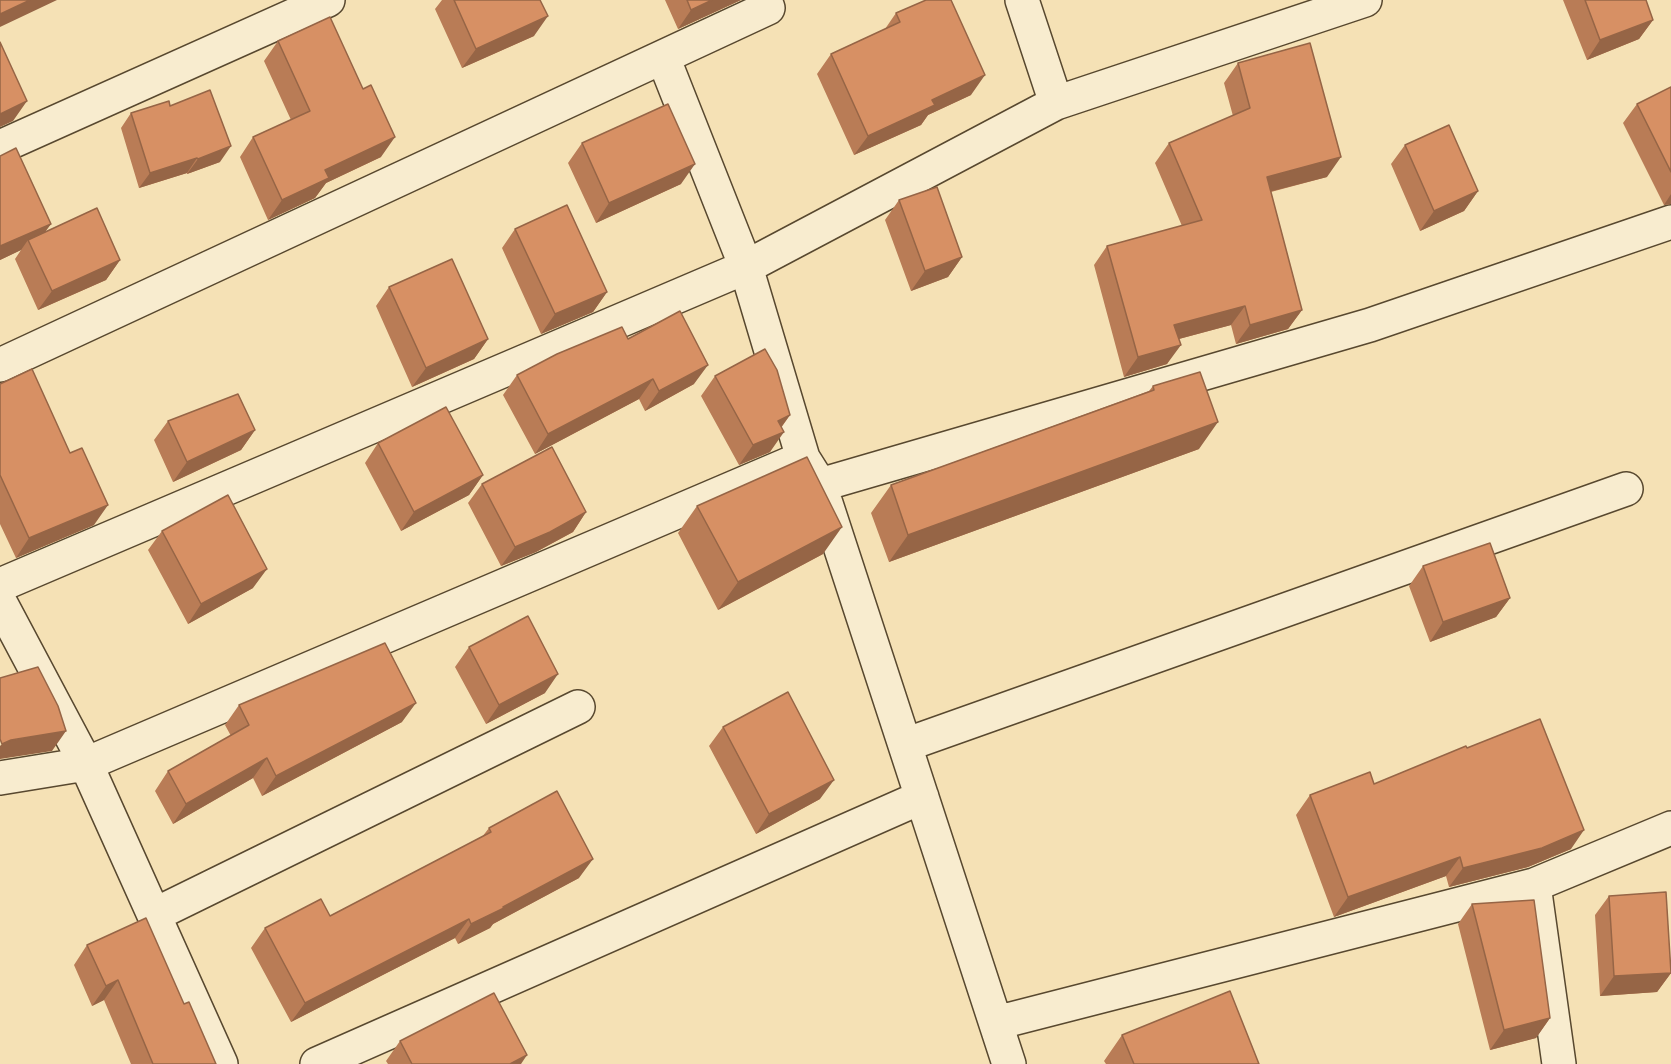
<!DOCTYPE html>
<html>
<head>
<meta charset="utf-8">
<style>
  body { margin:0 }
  canvas { display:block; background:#f5e1b5 }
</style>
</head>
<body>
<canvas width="1671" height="1064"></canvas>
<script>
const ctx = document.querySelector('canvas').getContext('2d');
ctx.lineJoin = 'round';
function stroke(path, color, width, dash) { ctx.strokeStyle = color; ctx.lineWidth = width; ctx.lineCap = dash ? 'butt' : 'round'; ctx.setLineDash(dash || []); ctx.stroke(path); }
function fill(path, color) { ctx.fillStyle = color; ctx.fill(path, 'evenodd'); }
const minor = new Path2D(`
  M1022,0L1056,103
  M663,57L746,267L803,458L820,485L1009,1064
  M0,147L328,0
  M0,365L768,8L765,0
  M820,485L1370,325L1671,222
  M0,585L746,267L1056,103L1365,0
  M0,602L86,764L221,1064
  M905,745L1626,489
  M0,778L86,764L803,458
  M1534,885L1559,1064
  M154,915L578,707
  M996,1023L1534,885L1671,828
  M317,1064L922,797`);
stroke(minor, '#58482f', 36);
stroke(minor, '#f8eccf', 33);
fill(new Path2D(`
  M442,0H540L534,36L462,68L435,9Z
  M665,0H741L678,29Z
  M1563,0H1646L1653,20L1639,39L1587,60Z
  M896,13L971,95L928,115L921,125L854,155L817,74L831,54L885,29Z
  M278,41L381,157L326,183L315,198L268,220L240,157L253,137L291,120L264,61Z
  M1238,63L1327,177L1271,192L1302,310L1288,329L1236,344L1231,325L1179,339L1167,364L1124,377L1094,265L1107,246L1182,226L1155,163L1169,143L1233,116L1224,83Z
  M1671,87V204L1664,205L1623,123L1637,104Z
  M170,106L220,162L187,174V173L139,188L121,128L131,113Z
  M582,143L681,184L596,223L568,163Z
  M1405,145L1478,191L1464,211L1420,231L1391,164Z
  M0,156L51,224L44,232L120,260L106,280L38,310L15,259L21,250L0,260Z
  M899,200L962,257L948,277L911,291L885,220Z
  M515,229L607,292L593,312L541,334L502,248Z
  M389,287L488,339L474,359L412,387L376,306Z
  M628,339L694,384L645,411L639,399L535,454L503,395L517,375Z
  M715,376L790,415L781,428L770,452L739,465L701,396Z
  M0,384L70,453L94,525L16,558L0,524Z
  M1153,386L1199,449L889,562L871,513L891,485L1149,391Z
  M168,421L255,430L241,450L173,482L154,440Z
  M378,443L483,475L469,495L401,531L365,463Z
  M482,484L586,512L573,532L536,552L501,566L468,503Z
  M697,506L823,554L718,610L678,533Z
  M162,531L253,588L188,624L148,550Z
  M1423,566L1510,598L1496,617L1430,642L1409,586Z
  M469,647L545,693L486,724L455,667Z
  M239,705L402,722L262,796L253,778L173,824L155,791L168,771L231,736L225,725Z
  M723,727L820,799L756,834L709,746Z
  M1467,748L1571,849L1528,867L1449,887L1446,876L1334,917L1296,815L1310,795L1374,784Z
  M489,828L579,878L493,924L490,928L458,944L455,938L291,1022L251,948L265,928L330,916L482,837Z
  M1609,896L1671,973L1657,992L1600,996L1595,915Z
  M1472,904L1550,1018L1536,1038L1490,1050L1458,924Z
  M87,945L184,1004L216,1064H131L104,1000L92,1006L74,965Z
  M1122,1035L1259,1064H1106L1104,1061Z
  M400,1041L521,1064H388L386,1061Z`), '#b97c56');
fill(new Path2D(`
  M30,0H57L0,27V14Z
  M712,0H741L678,29L691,10Z
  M548,16L534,36L462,68L476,49Z
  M1653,20L1639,39L1587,60L1600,40Z
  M985,75L971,95L928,115L921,125L854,155L868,136L932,100Z
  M27,101L13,121L0,127V114Z
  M395,137L381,157L326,183L315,198L268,220L282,200L325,170Z
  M231,146L220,162L187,174L198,159Z
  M1341,157L1327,177L1253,196L1267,177Z
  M197,158L187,173L139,188L150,173Z
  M695,164L681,184L596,223L609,203Z
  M1478,191L1464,211L1420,231L1434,211Z
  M1671,194V204L1664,205Z
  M51,224L37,243L28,240L21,250L0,260V246Z
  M962,257L948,277L911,291L925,271Z
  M120,260L106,280L38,310L52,291Z
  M607,292L593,312L541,334L555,314Z
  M1245,306L1231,325L1160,344L1174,325Z
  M1302,310L1288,329L1236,344L1250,325Z
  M488,339L474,359L412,387L426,368Z
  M1181,345L1167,364L1124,377L1138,357Z
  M708,365L694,384L645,411L659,391Z
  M653,379L639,399L535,454L548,434Z
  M790,415L776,434L784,432L770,452L739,465L753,445L778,421Z
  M1218,422L1199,449L889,562L908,535Z
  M255,430L241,450L173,482L187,462Z
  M483,475L469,495L401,531L414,512Z
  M108,505L94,525L16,558L29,538Z
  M586,512L573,532L536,552L501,566L515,547Z
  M842,527L823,554L718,610L738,582Z
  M267,569L253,588L188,624L201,604Z
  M1510,598L1496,617L1430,642L1443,622Z
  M558,674L545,693L486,724L499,705Z
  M416,703L402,722L262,796L276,776Z
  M66,731L52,751L0,759V746L2,744L11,740Z
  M267,758L253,778L173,824L186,804Z
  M834,780L820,799L756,834L769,814Z
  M1584,830L1571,849L1528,867L1449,887L1463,868Z
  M1460,857L1446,876L1334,917L1348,897Z
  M593,859L579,878L493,924L490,928L458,944L471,924Z
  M469,919L455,938L291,1022L305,1003Z
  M1671,973L1657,992L1600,996L1614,976Z
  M118,980L104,1000L92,1006L106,986Z
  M1550,1018L1536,1038L1490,1050L1504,1030Z
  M527,1055L521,1064H510Z`), '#966546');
const building = new Path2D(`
  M0,0H30L0,14Z
  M454,0H540L548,16L476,49Z
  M687,0H712L691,10Z
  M926,0H951L985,75L932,100L935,105L868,136L831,54L900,22L896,13Z
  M1585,0H1646L1653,20L1600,40Z
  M330,17L363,89L371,85L395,137L325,170L329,178L282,200L253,137L310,111L278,41Z
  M0,42L27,101L0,114Z
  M1310,43L1341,157L1267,177L1302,310L1250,325L1245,306L1174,325L1181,345L1138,357L1107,246L1202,220L1169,143L1250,108L1238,63Z
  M1671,87V172L1637,104Z
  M210,90L231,146L198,159L197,158L150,173L131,113L169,101L170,106Z
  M668,104L695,164L609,203L582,143Z
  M1449,125L1478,191L1434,211L1405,145Z
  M16,148L51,224L0,246V156Z
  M937,187L962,257L925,271L899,200Z
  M567,205L607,292L555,314L515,229Z
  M97,208L120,260L52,291L28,240Z
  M452,259L488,339L426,368L389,287Z
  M680,311L708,365L659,391L653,379L548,434L517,375L557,354L622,327L628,339Z
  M765,349L777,370L790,415L778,421L784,432L753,445L715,376Z
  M32,369L70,453L82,448L108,505L29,538L0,475V384Z
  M1200,372L1218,422L908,535L891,485L1154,390L1153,386Z
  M238,394L255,430L187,462L168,421Z
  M446,407L483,475L414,512L378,443Z
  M552,447L586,512L550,532L515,547L482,484Z
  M807,457L842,527L738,582L697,506Z
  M228,495L267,569L201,604L162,531Z
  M1490,543L1510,598L1443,622L1423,566Z
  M528,616L558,674L499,705L469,647Z
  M385,643L416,703L276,776L267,758L186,804L168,771L249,725L239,705Z
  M38,667L58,706L66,731L11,740L2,744L0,739V678Z
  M788,692L834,780L769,814L723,727Z
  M1540,719L1584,830L1542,848L1463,868L1460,857L1348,897L1310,795L1370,772L1374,784L1466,746L1467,748Z
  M557,791L593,859L503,907L504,908L471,924L469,919L305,1003L265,928L321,899L330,916L491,832L489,828Z
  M1666,892L1671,973L1614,976L1609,896Z
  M1534,900L1550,1018L1504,1030L1472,904Z
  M146,918L184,1004L189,1002L216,1064H153L118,980L106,986L87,945Z
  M1230,991L1259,1064H1134L1122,1035Z
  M494,993L527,1055L510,1064H412L400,1041Z`);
fill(building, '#d79064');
stroke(building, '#966546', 1.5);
</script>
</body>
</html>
